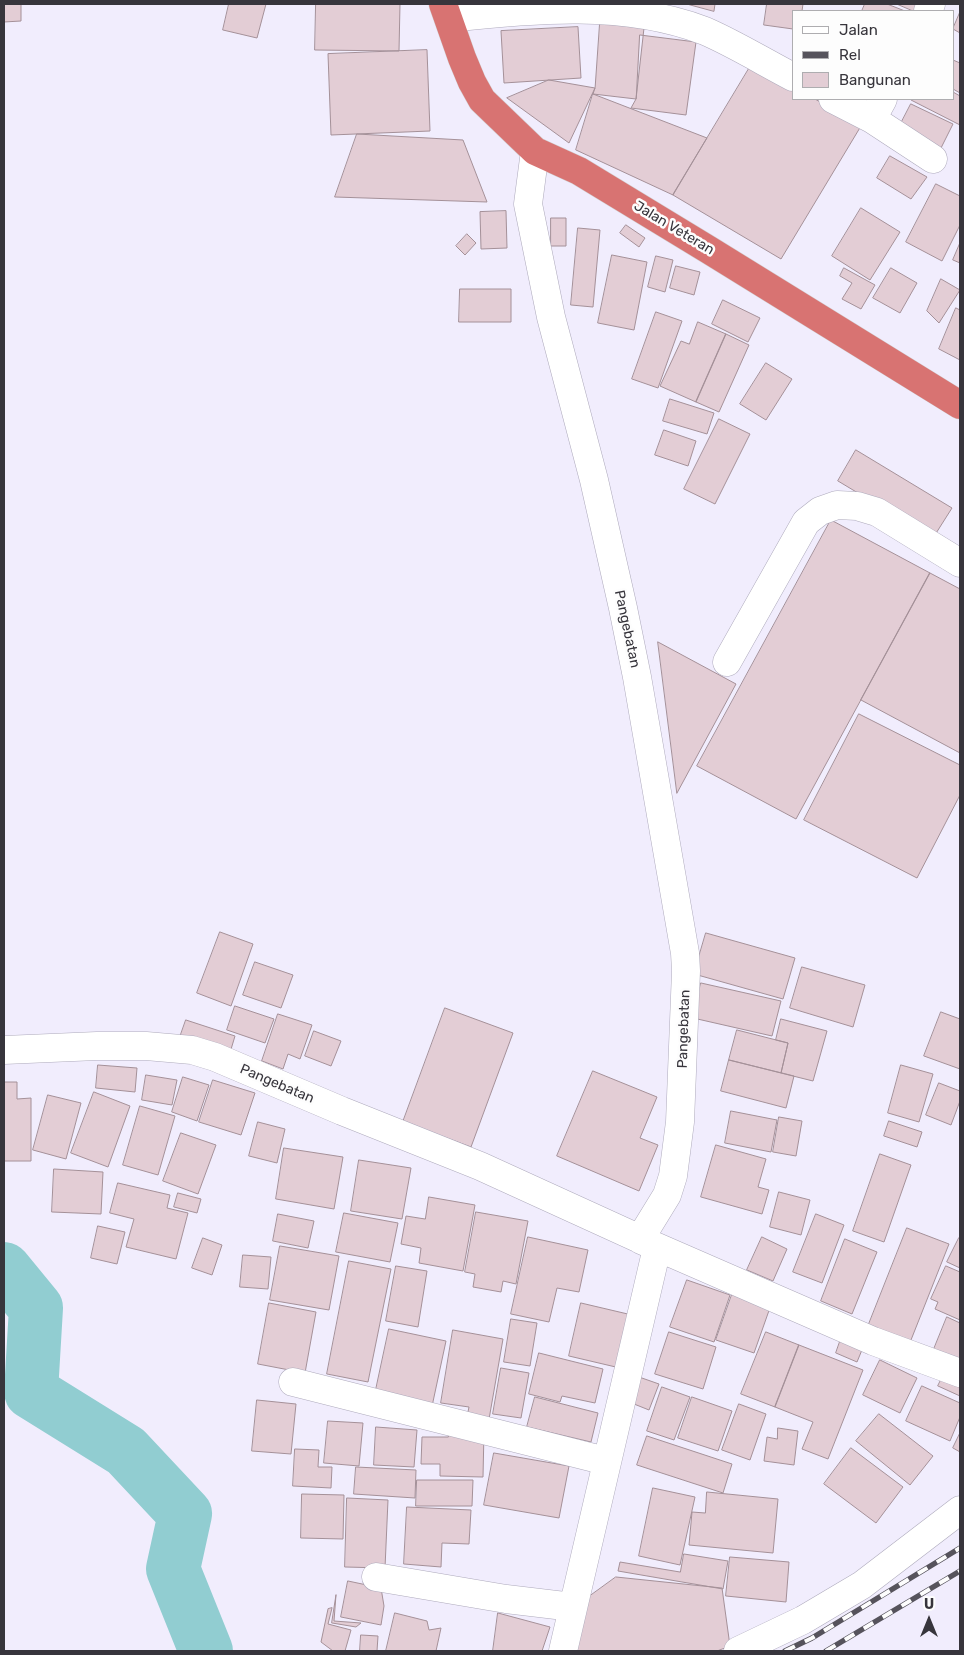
<!DOCTYPE html>
<html>
<head>
<meta charset="utf-8">
<style>
  body { margin:0 }
  #map { position:relative; width:964px; height:1655px; overflow:hidden; background:#f1edfd; font-family:Rubik,sans-serif }
  canvas { display:block }
  .frame { position:absolute; inset:0; border:5px solid #37353c; pointer-events:none }
  .legend { position:absolute; left:792px; top:10px; width:162px; height:90px; box-sizing:border-box; background:#fdfdfd; border:1px solid #aeadb0; margin:0; padding:6px 9px; list-style:none; font-size:15px; color:#37353c }
  .legend li { display:flex; align-items:center; gap:10px; height:25px }
  .legend b { width:25px; border:1px solid #aeadb0 }
  .north { position:absolute; left:904px; top:1595px; width:50px; height:50px; -webkit-text-stroke:4px #fdfdfd; paint-order:stroke; rotate:0deg; font-size:14px; font-weight:700; line-height:20px; text-align:center; color:#37353c }
  .north::after { content:''; display:block; margin:auto; width:18px; height:22px; background:#37353c; clip-path:polygon(50% 0,100% 100%,50% 72%,0 100%) }
</style>
</head>
<body>
<div id="map">
<canvas width="964" height="1655"></canvas>
<div class="frame"></div>
<ul class="legend">
<li><b style="height:6px;background:#fff"></b>Jalan</li>
<li><b style="height:6px;background:#56535c"></b>Rel</li>
<li><b style="height:14px;background:#e3cdd5"></b>Bangunan</li>
</ul>
<div class="north">U</div>
</div>
<script>
const ctx = document.querySelector('canvas').getContext('2d');
ctx.lineJoin = 'round';
function stroke(path, color, width, dash) { ctx.strokeStyle = color; ctx.lineWidth = width; ctx.lineCap = dash ? 'butt' : 'round'; ctx.setLineDash(dash || []); ctx.stroke(path); }
function fill(path, color) { ctx.fillStyle = color; ctx.fill(path, 'evenodd'); }
function write(font, color, halo, rows, align = 'center') {
  ctx.font = font + ' Rubik,sans-serif'; ctx.lineWidth = 5; ctx.setLineDash([]); ctx.textBaseline = 'middle'; ctx.strokeStyle = halo; ctx.fillStyle = color; for (const [text, x, y, turn = 0] of rows) {
    ctx.save(); ctx.translate(x, y); ctx.rotate((+turn || 0) * Math.PI / 180); ctx.textAlign = isNaN(turn) ? turn : align; if (halo) ctx.strokeText(text, 0, 0); ctx.fillText(text, 0, 0); ctx.restore();
  }
}
stroke(new Path2D(`
  M4,1269L36,1308L31,1392L126,1451L185,1514L173,1569L206,1651`), '#91cdd1', 54);
const building = new Path2D(`
  M4,4H21V21L4,22Z
  M229,4H266L257,38L223,30Z
  M316,4H400L399,51L315,50Z
  M687,4H715L714,11Z
  M767,4H803L802,11H793V29L764,25Z
  M865,4H887L905,11H862Z
  M897,4H918L914,11Z
  M960,12V33L953,29Z
  M600,23L644,28L636,99L593,94L595,88Z
  M578,27L581,78L504,83L501,31Z
  M640,35L696,42L686,115L631,108L636,99Z
  M427,50L430,131L331,135L328,54Z
  M953,60L960,63V93L953,89Z
  M753,62L793,86V99H815L861,126L781,259L673,195Z
  M549,80L595,88L569,143L507,98Z
  M953,92L960,96V125L911,100L912,99H953Z
  M593,94L707,138L673,195L576,150Z
  M911,104L953,124L938,154L896,133Z
  M357,134L463,140L487,202L335,197Z
  M890,156L927,177L911,199L877,178Z
  M936,184L960,196V225L942,261L906,242Z
  M861,208L900,232L870,280L832,256Z
  M506,211L507,248L481,249L480,212Z
  M551,218H566V246H551Z
  M626,225L645,238L639,247L620,233Z
  M578,228L600,230L593,307L571,305Z
  M467,234L476,243L465,255L456,246Z
  M960,243V263L953,260Z
  M612,255L647,262L634,330L598,323Z
  M656,256L673,260L665,292L648,287Z
  M676,266L700,272L694,295L670,288Z
  M844,268L875,285L861,309L842,299L852,283L840,276Z
  M891,268L917,283L900,313L873,298Z
  M941,279L960,290L939,323L927,311Z
  M460,289H511V322H459Z
  M723,300L760,318L748,342L712,324Z
  M956,308L960,310V360L939,349Z
  M656,312L682,321L658,388L632,379Z
  M698,322L726,334L696,402L660,386L681,341L689,344Z
  M726,334L749,345L719,412L696,402Z
  M766,363L792,379L766,420L740,404Z
  M670,399L714,413L707,434L663,421Z
  M719,419L750,434L715,504L684,489Z
  M664,430L696,441L688,466L655,455Z
  M856,450L952,508L933,538L838,481Z
  M831,520L930,573L796,819L697,766Z
  M930,573L960,589V753L861,700Z
  M658,642L736,684L677,793Z
  M859,714L960,765V795L917,878L804,820Z
  M220,932L253,944L231,1006L197,993Z
  M706,933L795,958L783,999L694,974Z
  M255,962L293,975L281,1008L243,995Z
  M802,967L865,985L853,1027L790,1008Z
  M701,983L781,1001L772,1036L693,1018Z
  M235,1006L274,1019L265,1043L227,1030Z
  M445,1008L513,1033L471,1147L403,1122Z
  M941,1012L960,1019V1069L924,1056Z
  M278,1014L312,1025L300,1059L288,1054L283,1069L262,1061Z
  M781,1019L827,1031L813,1081L781,1073L788,1043L776,1040Z
  M186,1020L235,1036L229,1056L179,1040Z
  M737,1030L788,1043L781,1073L729,1060Z
  M314,1031L341,1041L331,1066L305,1056Z
  M729,1060L794,1076L786,1108L721,1091Z
  M98,1065L137,1068L135,1092L96,1088Z
  M901,1065L933,1074L919,1122L888,1113Z
  M593,1071L657,1097L640,1138L658,1145L639,1191L557,1156Z
  M146,1075L177,1080L172,1105L142,1100Z
  M183,1077L209,1085L197,1121L172,1112Z
  M213,1080L255,1093L241,1135L199,1122Z
  M4,1082H17V1099L31,1098V1161H4Z
  M939,1083L960,1091V1101L951,1125L926,1115Z
  M94,1092L130,1106L108,1167L71,1153Z
  M48,1095L81,1103L66,1159L33,1150Z
  M140,1106L175,1116L158,1175L123,1165Z
  M731,1111L777,1120L771,1152L725,1143Z
  M779,1117L802,1121L796,1156L773,1152Z
  M889,1121L922,1132L917,1147L884,1136Z
  M258,1122L285,1129L277,1163L249,1156Z
  M181,1133L216,1145L198,1194L163,1181Z
  M716,1145L766,1159L758,1187L769,1190L762,1214L701,1197Z
  M284,1148L343,1157L334,1209L276,1199Z
  M880,1154L911,1165L884,1242L853,1231Z
  M359,1160L411,1168L402,1219L351,1211Z
  M54,1169L103,1172L101,1214L52,1212Z
  M118,1183L170,1195L167,1208L188,1213L176,1259L126,1247L134,1219L110,1213Z
  M779,1192L810,1200L801,1235L770,1227Z
  M178,1193L201,1199L197,1213L174,1207Z
  M429,1197L475,1205L463,1271L419,1263L421,1248L401,1244L406,1216L425,1219Z
  M476,1212L528,1221L516,1284L503,1281L501,1292L473,1287L475,1274L465,1272Z
  M344,1213L398,1223L390,1262L336,1252Z
  M278,1214L314,1221L308,1248L273,1241Z
  M816,1214L844,1225L822,1283L793,1272Z
  M98,1226L125,1232L117,1264L91,1258Z
  M907,1228L949,1244L909,1345L867,1329Z
  M528,1237L588,1250L579,1292L557,1288L549,1322L511,1314Z
  M762,1237L787,1249L773,1281L747,1270Z
  M203,1238L222,1245L212,1275L192,1268Z
  M959,1238L960,1239V1268L947,1262Z
  M845,1239L877,1252L852,1314L821,1301Z
  M280,1246L339,1256L329,1310L270,1300Z
  M243,1255L271,1257L268,1289L240,1287Z
  M349,1261L391,1269L368,1382L327,1374Z
  M396,1266L427,1271L418,1327L386,1321Z
  M946,1266L960,1272V1320L935,1309L938,1302L931,1299Z
  M687,1280L730,1295L714,1342L670,1327Z
  M734,1289L772,1302L754,1353L716,1340Z
  M269,1303L316,1312L305,1373L258,1364Z
  M581,1303L632,1315L620,1368L569,1356Z
  M947,1317L960,1323V1358L958,1365L932,1354Z
  M511,1319L537,1323L530,1366L504,1362Z
  M389,1329L446,1341L431,1411L374,1399Z
  M453,1330L503,1339L488,1425L466,1421L469,1407L441,1403Z
  M669,1332L716,1347L703,1389L655,1374Z
  M766,1332L799,1345L775,1407L741,1394Z
  M842,1336L864,1345L857,1362L836,1353Z
  M799,1345L863,1370L828,1459L802,1449L813,1422L775,1407Z
  M539,1353L603,1369L595,1403L562,1396L560,1402L529,1394Z
  M880,1360L917,1378L900,1413L863,1395Z
  M501,1368L529,1373L521,1418L493,1414Z
  M639,1377L659,1384L649,1410L629,1402Z
  M942,1378L960,1387V1396L938,1386Z
  M922,1386L960,1403V1417L950,1441L906,1421Z
  M662,1387L690,1397L674,1440L647,1431Z
  M535,1397L598,1413L591,1442L527,1427Z
  M692,1397L732,1411L718,1451L678,1438Z
  M257,1400L296,1404L291,1454L252,1451Z
  M739,1404L766,1414L750,1460L722,1450Z
  M879,1414L933,1456L910,1485L856,1441Z
  M328,1421L363,1423L359,1466L324,1463Z
  M376,1427L417,1430L414,1467L374,1465Z
  M778,1428L798,1431L794,1465L764,1461L767,1437L777,1439Z
  M448,1430L484,1431L483,1477L440,1476V1464H421L422,1437H448Z
  M960,1433V1452L953,1448Z
  M647,1436L732,1464L723,1493L637,1465Z
  M851,1448L903,1487L876,1523L824,1484Z
  M295,1449L319,1450L318,1467H332L331,1488L293,1486Z
  M494,1453L569,1466L559,1518L484,1505Z
  M356,1467L416,1470L415,1498L354,1494Z
  M417,1480H473L472,1506H416Z
  M653,1488L695,1497L680,1565L639,1556Z
  M707,1492L778,1499L773,1553L689,1545L692,1512L705,1513Z
  M302,1494L344,1495L343,1539L301,1538Z
  M347,1498L388,1500L385,1568L345,1567Z
  M407,1507L471,1510L469,1544L442,1543L441,1567L404,1564Z
  M684,1554L728,1561L723,1589L618,1571L620,1562L680,1572Z
  M730,1557L789,1562L786,1602L726,1596Z
  M616,1577L722,1588L730,1646L717,1651H576L583,1601Z
  M348,1581L381,1588L384,1606L381,1625L341,1617Z
  M336,1595L334,1621L361,1623L356,1627L332,1623Z
  M332,1608L328,1624L351,1630L345,1651H333L321,1642L328,1609Z
  M395,1613L427,1621L429,1630L441,1628L436,1651H386Z
  M498,1613L550,1627L542,1651H493Z
  M361,1635L378,1636L377,1651H360Z`);
fill(building, '#e3cdd5');
stroke(building, '#a49098', 1);
const minor = new Path2D(`
  M928,11L931,4
  M449,18C533,9 625,0 705,31C735,44 764,62 793,77
  M833,99L872,119L933,159
  M872,119L883,99
  M727,662L806,522L820,511L837,505L857,506L877,512L960,563
  M4,1050L97,1046H146L192,1050L215,1057L342,1111L480,1166L640,1239L667,1195L673,1176L680,1122L686,971L685,953L637,677L623,608L594,480L551,317L528,204L535,151
  M641,1240L873,1341L960,1373
  M293,1382L606,1461
  M376,1577L506,1599L573,1607
  M563,1651L657,1248
  M738,1651L803,1620L862,1585L960,1510`);
const highway = new Path2D(`
  M443,4L462,58L472,82L482,100L535,151L579,171L709,250L960,405`);
stroke(minor, '#aeaabc', 29);
stroke(highway, '#d3d3d4', 29);
stroke(minor, '#fff', 28);
stroke(highway, '#d87372', 28);
const rail = new Path2D(`
  M785,1651L812,1638L960,1548
  M826,1651L960,1571`);
stroke(rail, '#56535c', 5.5);
stroke(rail, '#fdfdfd', 4, [11]);
write('14px', '#37353c', '#fdfdfd', [
  ["Jalan Veteran",674,228,31],
  ["Pangebatan",627,629,78],
  ["Pangebatan",684,1029,-88],
  ["Pangebatan",277,1084,23]
]);
</script>
</body>
</html>
